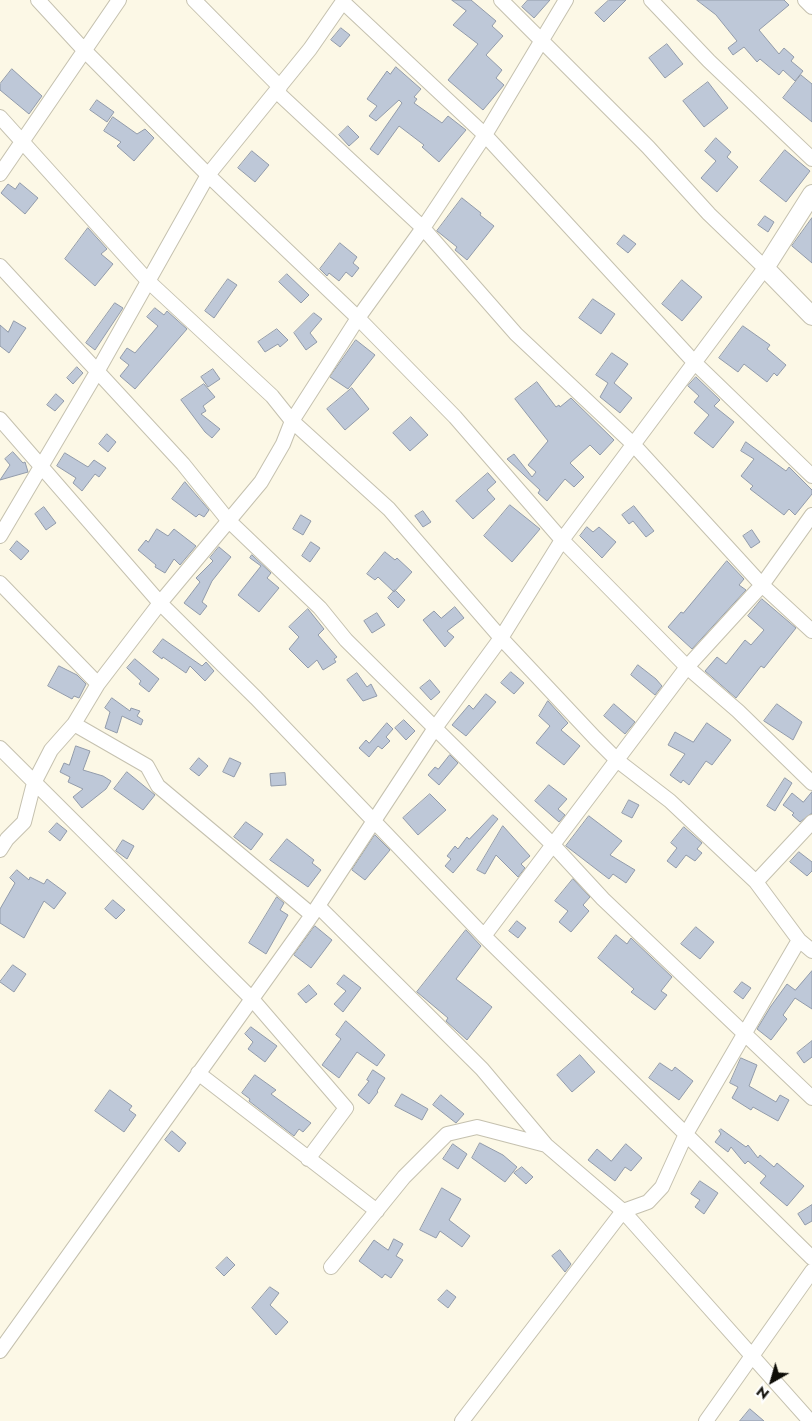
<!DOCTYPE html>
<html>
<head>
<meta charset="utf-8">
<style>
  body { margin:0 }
  #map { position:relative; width:812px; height:1421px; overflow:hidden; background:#fcf8e6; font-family:Jost,sans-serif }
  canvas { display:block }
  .north { position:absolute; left:747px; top:1356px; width:50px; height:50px; -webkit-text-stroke:4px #fff; paint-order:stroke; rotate:218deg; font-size:14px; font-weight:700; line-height:20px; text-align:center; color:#0f0e08 }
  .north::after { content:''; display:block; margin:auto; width:18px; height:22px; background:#0f0e08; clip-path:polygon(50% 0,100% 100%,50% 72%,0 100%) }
</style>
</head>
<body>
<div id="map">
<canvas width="812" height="1421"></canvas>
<div class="north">N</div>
</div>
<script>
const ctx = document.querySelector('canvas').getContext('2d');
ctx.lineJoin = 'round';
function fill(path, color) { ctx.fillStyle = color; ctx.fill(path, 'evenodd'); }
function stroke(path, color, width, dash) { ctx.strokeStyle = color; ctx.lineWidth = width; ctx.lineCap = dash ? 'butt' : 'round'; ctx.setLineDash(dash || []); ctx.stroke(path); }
const building = new Path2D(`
  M452,0H471L496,21L492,26L503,36L486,55L502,70L496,78L504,85L483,110L448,80L478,44L453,25L466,11Z
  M528,0H550L534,18L522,7Z
  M609,0H626L604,22L595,13Z
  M697,0H784L789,5L759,30L779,54L784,48L794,57L791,61L803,71L795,81L783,70L779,75L760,59L757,62L744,47L733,55L728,48L737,41L716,15Z
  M341,28L350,35L340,47L331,40Z
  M667,44L683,64L665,78L649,58Z
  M396,67L421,89L414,97L417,99L414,103L442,123L448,116L466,130L439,162L422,147L424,145L399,126L378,155L370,149L402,103L399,100L376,121L369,116L377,106L367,99L387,71L390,74Z
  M12,69L42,96L29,114L0,90V84Z
  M801,75L812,84V122L783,98Z
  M708,82L728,108L704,127L683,101Z
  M97,100L114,112L107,122L90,110Z
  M113,117L137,134L145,129L154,138L134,161L117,146L121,142L104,131Z
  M348,126L359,137L349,146L339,135Z
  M716,138L731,152L727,157L738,167L717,192L701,178L716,161L705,151Z
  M785,150L810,171L786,202L760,181Z
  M252,151L269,165L255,182L238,168Z
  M20,183L38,198L25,214L1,193L8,184L15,189Z
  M462,198L481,213L480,215L494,226L467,260L455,250L457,247L437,231Z
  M765,216L774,222L768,232L758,225Z
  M812,218V263L792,246Z
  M88,228L107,249L101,254L113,264L95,286L65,259Z
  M624,235L636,244L628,253L617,244Z
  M340,243L357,257L353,263L359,268L352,277L346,272L339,281L329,273L327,276L320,269Z
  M287,274L309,295L301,303L279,282Z
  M228,279L237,285L214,318L205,311Z
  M682,280L702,297L682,321L662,304Z
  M593,299L615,314L601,334L579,318Z
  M115,303L123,308L95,350L86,343Z
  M155,308L164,315L167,311L187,329L135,389L120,376L129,365L120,358L127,348L135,353L158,326L147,317Z
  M314,313L322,319L310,333L317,342L306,350L294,333Z
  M14,321L26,328L9,353L0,346V325L8,332Z
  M743,326L770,345L767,349L786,365L777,376L774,373L767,382L744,364L738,372L719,358Z
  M277,329L288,340L280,347L278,344L265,352L258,342Z
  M356,340L375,355L348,389L330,377Z
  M612,353L628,364L614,383L632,398L620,413L600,397L608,383L596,375Z
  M77,367L83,373L73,384L67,378Z
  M213,369L220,379L208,387L201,377Z
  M696,377L720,400L714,406L734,422L713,448L694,433L709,415L694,402L699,396L688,386Z
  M537,382L556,407L559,405L560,407L571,398L614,440L600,455L590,445L570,463L584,477L574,487L565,479L547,501L538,493L540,490L507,459L514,454L532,477L536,472L528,465L548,441L515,399Z
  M204,384L215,397L203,406L206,411L201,414L220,429L212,438L205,432L181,400Z
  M352,388L369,409L345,430L327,409Z
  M56,394L64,401L55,411L47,405Z
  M411,417L428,435L410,451L393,433Z
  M107,434L116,442L108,452L99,444Z
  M746,442L786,471L789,467L812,490V494L795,515L789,509L784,515L750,489L753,486L741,476L754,459L741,451Z
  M13,452L23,463L25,462L28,472L0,480L10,465L5,459Z
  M65,453L88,467L94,460L106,468L99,477L95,474L82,491L73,483L76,478L57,466Z
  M488,473L496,482L487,490L495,499L473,519L456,501Z
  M185,482L209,510L204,517L199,514L196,517L172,499Z
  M510,505L540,529L512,562L484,536Z
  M634,506L654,531L646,537L633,521L629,524L622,515Z
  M44,507L56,523L46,530L35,514Z
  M423,511L431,522L423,527L415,516Z
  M301,515L311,521L303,535L293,529Z
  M587,527L593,532L599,527L616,542L602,558L580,536Z
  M157,529L168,536L174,529L196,546L180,565L174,559L165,573L155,567L156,565L138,550L146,540L148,542Z
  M752,530L760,542L751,548L743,536Z
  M17,541L29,551L21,560L10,550Z
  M311,542L320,548L310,562L302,556Z
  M219,547L231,557L212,581L202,602L207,606L200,615L184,603L200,582L196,578L213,561L210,558Z
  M385,552L395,560L397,558L412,572L394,592L378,577L375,580L367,574Z
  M252,555L271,573L267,578L279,588L259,612L238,595L261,566L250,558Z
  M727,561L744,579L739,585L746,590L692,649L668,627L681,612L683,613Z
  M395,590L405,600L398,608L388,598Z
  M762,599L796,628L764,668L761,666L736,698L705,671L717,657L726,664L745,640L751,645L764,630L748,616Z
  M455,607L464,618L447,631L454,637L445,647L423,620L434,611L441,618Z
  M308,609L324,629L318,635L337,657L334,659L336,662L323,670L317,660L308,668L289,649L299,637L289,627Z
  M377,613L385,625L372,633L364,621Z
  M163,639L202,666L206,662L214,671L205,681L190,666L186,673L163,657L162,659L153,652Z
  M135,659L159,679L149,692L139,684L141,681L127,668Z
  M638,665L656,679L662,686L655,695L631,675Z
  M59,666L77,675L86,684L79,698L74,696L72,699L48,686Z
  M511,672L524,683L514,694L501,683Z
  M357,673L367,687L371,684L377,696L363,701L347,680Z
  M430,680L440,692L431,700L420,688Z
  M486,694L496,702L466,736L452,725L469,705L473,709Z
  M112,698L130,711L131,708L140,711L137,716L143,720L141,725L122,716L117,733L105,728L110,712L105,708Z
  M548,701L568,723L561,730L580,746L564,765L536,743L550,726L539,716Z
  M614,704L635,722L625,734L604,716Z
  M777,704L802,722L793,740L764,721Z
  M404,720L415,731L406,740L395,728Z
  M387,723L393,729L386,737L390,741L382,749L378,746L369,757L359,748L366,740L369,743Z
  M707,723L731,740L712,765L706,761L689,785L683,780L681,783L670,775L685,754L668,745L675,732L693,742Z
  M76,746L90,751L83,770L103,776L111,781L106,789L82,808L73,797L83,789L68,782L70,777L60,772L64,763L69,765Z
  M450,755L458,763L439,785L428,775L435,767L438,769Z
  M199,758L208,766L199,776L190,769Z
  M230,758L241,763L234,777L223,772Z
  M127,772L155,795L143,810L114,789Z
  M285,773L286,785L271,786L270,774Z
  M785,778L792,783L775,811L767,806Z
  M549,785L567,799L558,809L565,815L559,822L535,801Z
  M812,792V813L800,822L792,815L794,813L783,805L792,793L803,802Z
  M430,794L446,810L418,835L403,818Z
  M629,800L639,805L632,818L622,813Z
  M493,815L498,819L453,873L445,866L451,859L447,856L455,846L458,849L467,837L469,839Z
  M589,816L622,841L610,855L635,870L626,883L613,874L609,879L566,846Z
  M246,822L263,834L251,850L234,837Z
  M57,823L67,831L60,841L49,832Z
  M503,826L530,856L521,864L525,868L518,877L496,855L485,874L477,870Z
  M684,827L702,843L697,849L702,853L695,861L686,855L676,868L667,861L677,848L671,843Z
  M375,835L390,850L365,880L352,870Z
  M287,839L314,860L312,863L321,870L308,887L270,860Z
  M123,840L134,846L127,859L116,851Z
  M799,852L812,862V871L807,876L790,862Z
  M17,870L29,880L30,877L44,884L47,879L66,893L54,909L44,901L24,938L0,923V909L15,883L10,878Z
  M573,879L590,897L583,905L589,911L571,932L559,922L568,911L555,901Z
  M277,897L284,903L280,910L288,915L266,954L249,943Z
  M113,900L125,910L116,919L105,909Z
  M517,921L526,928L518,938L509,931Z
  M315,926L332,940L311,968L294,955Z
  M696,927L714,942L700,959L681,944Z
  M466,930L481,946L456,979L492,1007L467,1040L446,1021L448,1018L417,992Z
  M616,935L627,944L631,938L672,977L661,991L667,995L655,1010L631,992L634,989L598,958Z
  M13,965L26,974L14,992L0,982Z
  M812,971V1009L795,998L783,1015L787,1019L771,1040L757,1029L771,1006L787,984L795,990Z
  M344,975L361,988L343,1012L334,1004L346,991L337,984Z
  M742,982L751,988L743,999L734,992Z
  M309,985L317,994L306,1003L298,994Z
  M346,1021L385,1055L377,1066L357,1052L339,1078L322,1065L341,1039L336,1035Z
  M251,1027L277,1046L265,1062L248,1049L253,1042L245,1034Z
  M812,1041V1057L804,1063L797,1053Z
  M580,1055L595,1072L572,1092L557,1075Z
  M741,1058L757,1065L749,1086L776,1102L780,1095L789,1100L778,1121L753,1107L751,1110L732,1098L738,1087L730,1083Z
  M660,1063L672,1071L675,1067L693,1081L679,1100L649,1078Z
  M373,1070L385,1078L377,1091L378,1092L369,1104L358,1095L369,1081L367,1080Z
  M255,1075L276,1090L271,1094L311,1123L303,1132L299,1129L294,1136L249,1101L250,1099L242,1093Z
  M110,1090L132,1106L129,1110L136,1115L124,1132L95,1111Z
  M402,1094L428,1109L422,1120L395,1106Z
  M441,1095L464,1114L456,1123L433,1105Z
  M721,1129L746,1147L748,1145L758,1158L760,1155L774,1167L777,1163L804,1186L787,1206L760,1183L766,1176L748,1161L745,1164L731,1147L728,1152L715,1142L721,1134L719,1131Z
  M172,1131L186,1143L179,1152L165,1140Z
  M480,1143L503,1155L517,1167L505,1182L472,1158Z
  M453,1144L467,1154L458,1169L443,1159Z
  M626,1144L642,1158L631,1171L625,1167L615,1181L588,1160L597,1149L611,1161Z
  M522,1167L533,1177L526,1184L514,1173Z
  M700,1181L718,1193L704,1214L695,1207L700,1200L691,1194Z
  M442,1188L461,1199L449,1220L470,1236L462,1247L440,1231L436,1238L420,1230Z
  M812,1205V1221L805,1225L798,1214Z
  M394,1239L403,1244L396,1256L403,1260L391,1278L385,1274L382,1278L359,1261L374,1240L388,1250Z
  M560,1250L571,1264L565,1272L552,1256Z
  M227,1257L235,1265L224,1276L216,1268Z
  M270,1287L279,1293L270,1305L288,1322L276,1335L252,1308Z
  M447,1290L456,1297L448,1308L438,1300Z
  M750,1409L764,1421H740Z`);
fill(building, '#bec8d8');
stroke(building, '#929baa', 1);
const minor = new Path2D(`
  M38,0L84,50L208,175L358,318L455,417L562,540L687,667L738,711L812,783
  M194,0L280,87
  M651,0L709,61L812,159
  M805,0L812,7
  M343,2L485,135L695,363L812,476
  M276,91L423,228L516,334L632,443L762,585L812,515
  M0,117L148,281L272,396L292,421L389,509L501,638L595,738L618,761L670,801L756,882L799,940L812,951
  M0,174L119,0
  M0,266L183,464L228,520L320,608L346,640L554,846L603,899L812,1098
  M0,419L160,603L256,698L484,936L812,1258
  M0,536L97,372L208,175L310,49L344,0
  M0,583L98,684
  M74,724L147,766L158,786L312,915
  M0,748L252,999L346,1108L308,1159
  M0,850L7,839L24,822L34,783L51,750L74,724L98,684L160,603L261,482L283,444L292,421L358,318L423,228L485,135L566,0
  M756,882L812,822
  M318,906L482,1069L546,1145L623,1211L810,1421
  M484,936L687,667L762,585L812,631
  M198,1073L377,1211
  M331,1267L404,1177L447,1134L477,1127L546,1145
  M0,1351L312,915L435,728L501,638L562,540L765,268L709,214L648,147L501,0
  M462,1421L623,1211L648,1202L662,1187L686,1134L799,940
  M706,1421L812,1271`);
const tertiary = new Path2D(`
  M812,194L765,268L812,316`);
stroke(minor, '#c5c1af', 16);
stroke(tertiary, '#c5c1af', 20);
stroke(minor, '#fff', 14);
stroke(tertiary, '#fff', 18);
</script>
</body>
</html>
